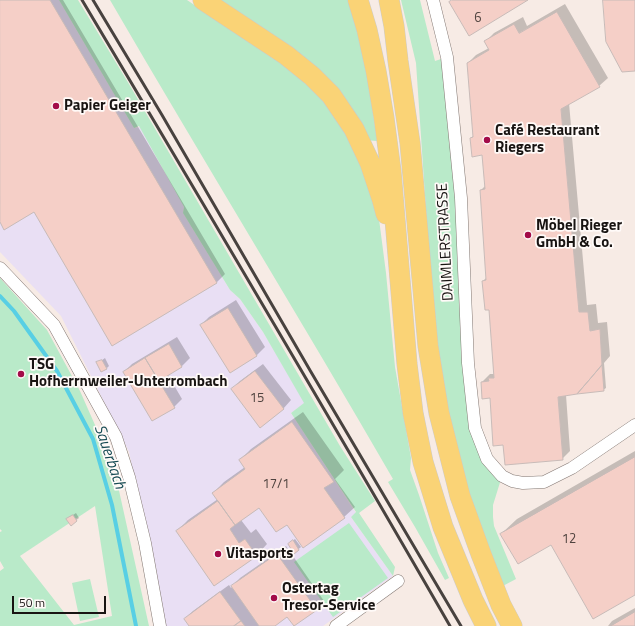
<!DOCTYPE html>
<html>
<head>
<meta charset="utf-8">
<style>
  body { margin:0 }
  #map { position:relative; width:635px; height:626px; overflow:hidden; background:#f7ebe5; font-family:"Titillium Web",sans-serif }
  canvas { display:block }
  .scale { position:absolute; left:12px; top:596px; width:94px; height:18px; box-sizing:border-box; border:2px solid #181412; border-top:0; padding-left:5px; font-size:12px; line-height:14px; white-space:nowrap; color:#181412; -webkit-text-stroke:3px #fffaf8; paint-order:stroke }
</style>
</head>
<body>
<div id="map">
<canvas width="635" height="626"></canvas>
<div class="scale">50 m</div>
</div>
<script>
const ctx = document.querySelector('canvas').getContext('2d');
ctx.lineJoin = 'round';
function fill(path, color) { ctx.fillStyle = color; ctx.fill(path, 'evenodd'); }
function stroke(path, color, width, dash) { ctx.strokeStyle = color; ctx.lineWidth = width; ctx.lineCap = dash ? 'butt' : 'round'; ctx.setLineDash(dash || []); ctx.stroke(path); }
function write(font, color, halo, rows, align = 'center') {
  ctx.font = font + ' "Titillium Web",sans-serif'; ctx.lineWidth = 3.5; ctx.setLineDash([]); ctx.textBaseline = 'middle'; ctx.strokeStyle = halo; ctx.fillStyle = color; for (const [text, x, y, turn = 0] of rows) {
    ctx.save(); ctx.translate(x, y); ctx.rotate((+turn || 0) * Math.PI / 180); ctx.textAlign = isNaN(turn) ? turn : align; if (halo) ctx.strokeText(text, 0, 0); ctx.fillText(text, 0, 0); ctx.restore();
  }
}
fill(new Path2D(`
  M0,0H59L134,128L140,127L184,207L183,213L230,290L240,299L263,332L305,403L291,413L356,513L351,517L393,576L323,626H165L129,452L61,316L0,252Z`), '#e9dff4');
fill(new Path2D(`
  M59,0H78L129,84L340,446L375,501L359,513L395,567L393,576L351,517L356,512L291,413L304,403L263,332L240,299L230,290L183,213L184,207L139,126L134,128Z
  M110,0H187L274,59L213,0H351L362,34L377,141L349,139L369,179L379,219L386,273L395,367L411,458L410,470L419,495L438,553L449,578L445,580L415,527L388,482L393,479C300,318 203,160 110,0Z
  M401,0H420L435,61L447,57L475,428L502,476L493,505V517L494,526L516,579L499,588L474,523L436,357L416,63Z
  M0,278L47,330L80,391L114,468L149,626H0V571L4,568L0,561V532L2,531L0,529ZM95,506L112,616L74,625L20,556Z
  M349,523L388,578L333,617L294,562Z
  M90,579L99,617L80,621L72,583Z`), '#b9eac9');
fill(new Path2D(`
  M0,0H63L225,274L216,283L34,211L0,220Z
  M565,4L608,78L599,86L569,103L587,305L596,304L598,323L607,322L610,356L604,363L606,388L603,390L581,391L580,390L566,395L570,451L562,459L504,444L491,397L482,382L490,374H494L490,309L483,281L487,277L481,190L486,185L483,154L471,138L474,135L468,63L476,55L489,48L485,42L494,33L523,17L527,26Z
  M236,300L265,347L257,355L230,372L201,325L209,317Z
  M177,337L190,358L182,366L168,375L182,399L174,407L124,372L132,364Z
  M105,358L109,366L107,368L98,363Z
  M263,364L291,400L283,409L232,390L240,381Z
  M303,412L344,470L335,479L355,507L344,517L260,507L241,520L251,533L256,529L267,544L257,555L215,584L177,531L188,520L218,499L213,493L224,482L245,467L240,460L251,449Z
  M635,451V593L551,544L501,534L517,519Z
  M76,513L79,518L71,524L70,517Z
  M295,539L301,547L295,552L291,542Z
  M286,546L324,601L316,609L287,616L273,626H190L185,619L193,611L229,585L231,588L240,578Z
  M635,608V626H608L612,621Z`), '#0003');
stroke(new Path2D(`
  M0,296L14,311L57,371L93,439L112,505L136,626`), '#58cfe4', 4);
const building = new Path2D(`
  M0,0H50L217,283L112,346L34,212L4,230L0,222Z
  M452,0H528L469,36L449,2Z
  M603,0H635V71L622,72L606,42Z
  M557,12L600,87L561,109L579,312H588L590,331L600,329L602,365L577,394L558,397L563,460L505,465L503,445L493,446L490,398L482,399L481,382L489,381L488,378H494L489,310H485L482,281L486,280L480,190L485,189L482,155L472,157L470,138L473,137L467,63L489,50L484,41L514,24L519,33Z
  M228,308L257,356L230,373L200,325Z
  M169,344L182,367L159,381L145,358Z
  M145,358L175,408L152,421L123,372Z
  M102,360L107,369L101,372L96,362Z
  M602,365L604,391L577,394L590,379Z
  M255,371L284,409L260,428L231,389Z
  M292,422L334,482L324,488L345,518L303,548L287,525L276,532L259,508L235,525L212,493L245,469L239,460Z
  M635,457V595L593,619L551,545L518,564L500,534Z
  M218,501L235,525L230,529L239,543L245,539L257,556L214,586L176,531Z
  M73,515L77,521L71,526L66,519Z
  M293,540L299,550L294,554L288,544Z
  M277,554L317,610L294,626L287,617L275,626H259L231,586Z
  M220,592L241,621L234,626H189L184,619Z
  M635,612V626H611Z
  M241,621L245,626H234Z`);
fill(building, '#f5cfc7');
stroke(building, '#c8bbb8', 1);
const minor = new Path2D(`
  M433,0L447,57L461,198L468,363L475,428L487,459L502,476L512,481L523,483L544,482L572,468L635,425
  M0,268L54,325L116,437L129,477L145,543L160,626
  M336,626L398,581`);
const trunk = new Path2D(`
  M203,0L286,55L312,76L331,95L354,129L370,163L382,199L386,214
  M358,0L367,30L376,71L384,118L391,171L407,364L413,413L423,462L443,527L473,600L486,626
  M389,0L394,26L398,61L410,143L428,346L439,413L460,496L481,554L501,605L512,626`);
stroke(minor, '#837873', 13);
stroke(trunk, '#cccbcb', 21);
stroke(minor, '#fff', 12);
stroke(trunk, '#fad376', 20);
stroke(new Path2D(`
  M82,0C206,208 329,416 450,626
  M93,0L162,115L311,372L461,626`), '#48423f', 3);
for (const [x, y, r, color] of [
  [56,106,4,"#a30b49"],
  [487,140,4,"#a30b49"],
  [528,235,4,"#a30b49"],
  [21,374,4,"#a30b49"],
  [218,554,4,"#a30b49"],
  [274,598,4,"#a30b49"]
]) { const dot = new Path2D(); dot.arc(x, y, r, 0, 2 * Math.PI); ctx.fillStyle = color; ctx.fill(dot); stroke(dot, '#fffaf8', 1.5); }
write('13px', '#4f433f', null, [
  ["6",478,19],
  ["15",257,399],
  ["17/1",276,485],
  ["12",569,540]
]);
write('bold 15px', '#181412', '#fffaf8', [
  ["Papier Geiger",64,106],
  ["Café Restaurant",495,131],
  ["Riegers",495,148],
  ["Möbel Rieger",536,226],
  ["GmbH & Co.",536,243],
  ["TSG",29,365],
  ["Hofherrnweiler-Unterrombach",29,382],
  ["Vitasports",226,554],
  ["Ostertag",282,589],
  ["Tresor-Service",282,606]
], 'left');
write('15px', '#181412', '#fffaf8', [
  ["DAIMLERSTRASSE",446,242,-93]
]);
write('italic 16px', '#164a53', '#fffaf8', [
  ["Sauerbach",109,457,71]
]);
</script>
</body>
</html>
